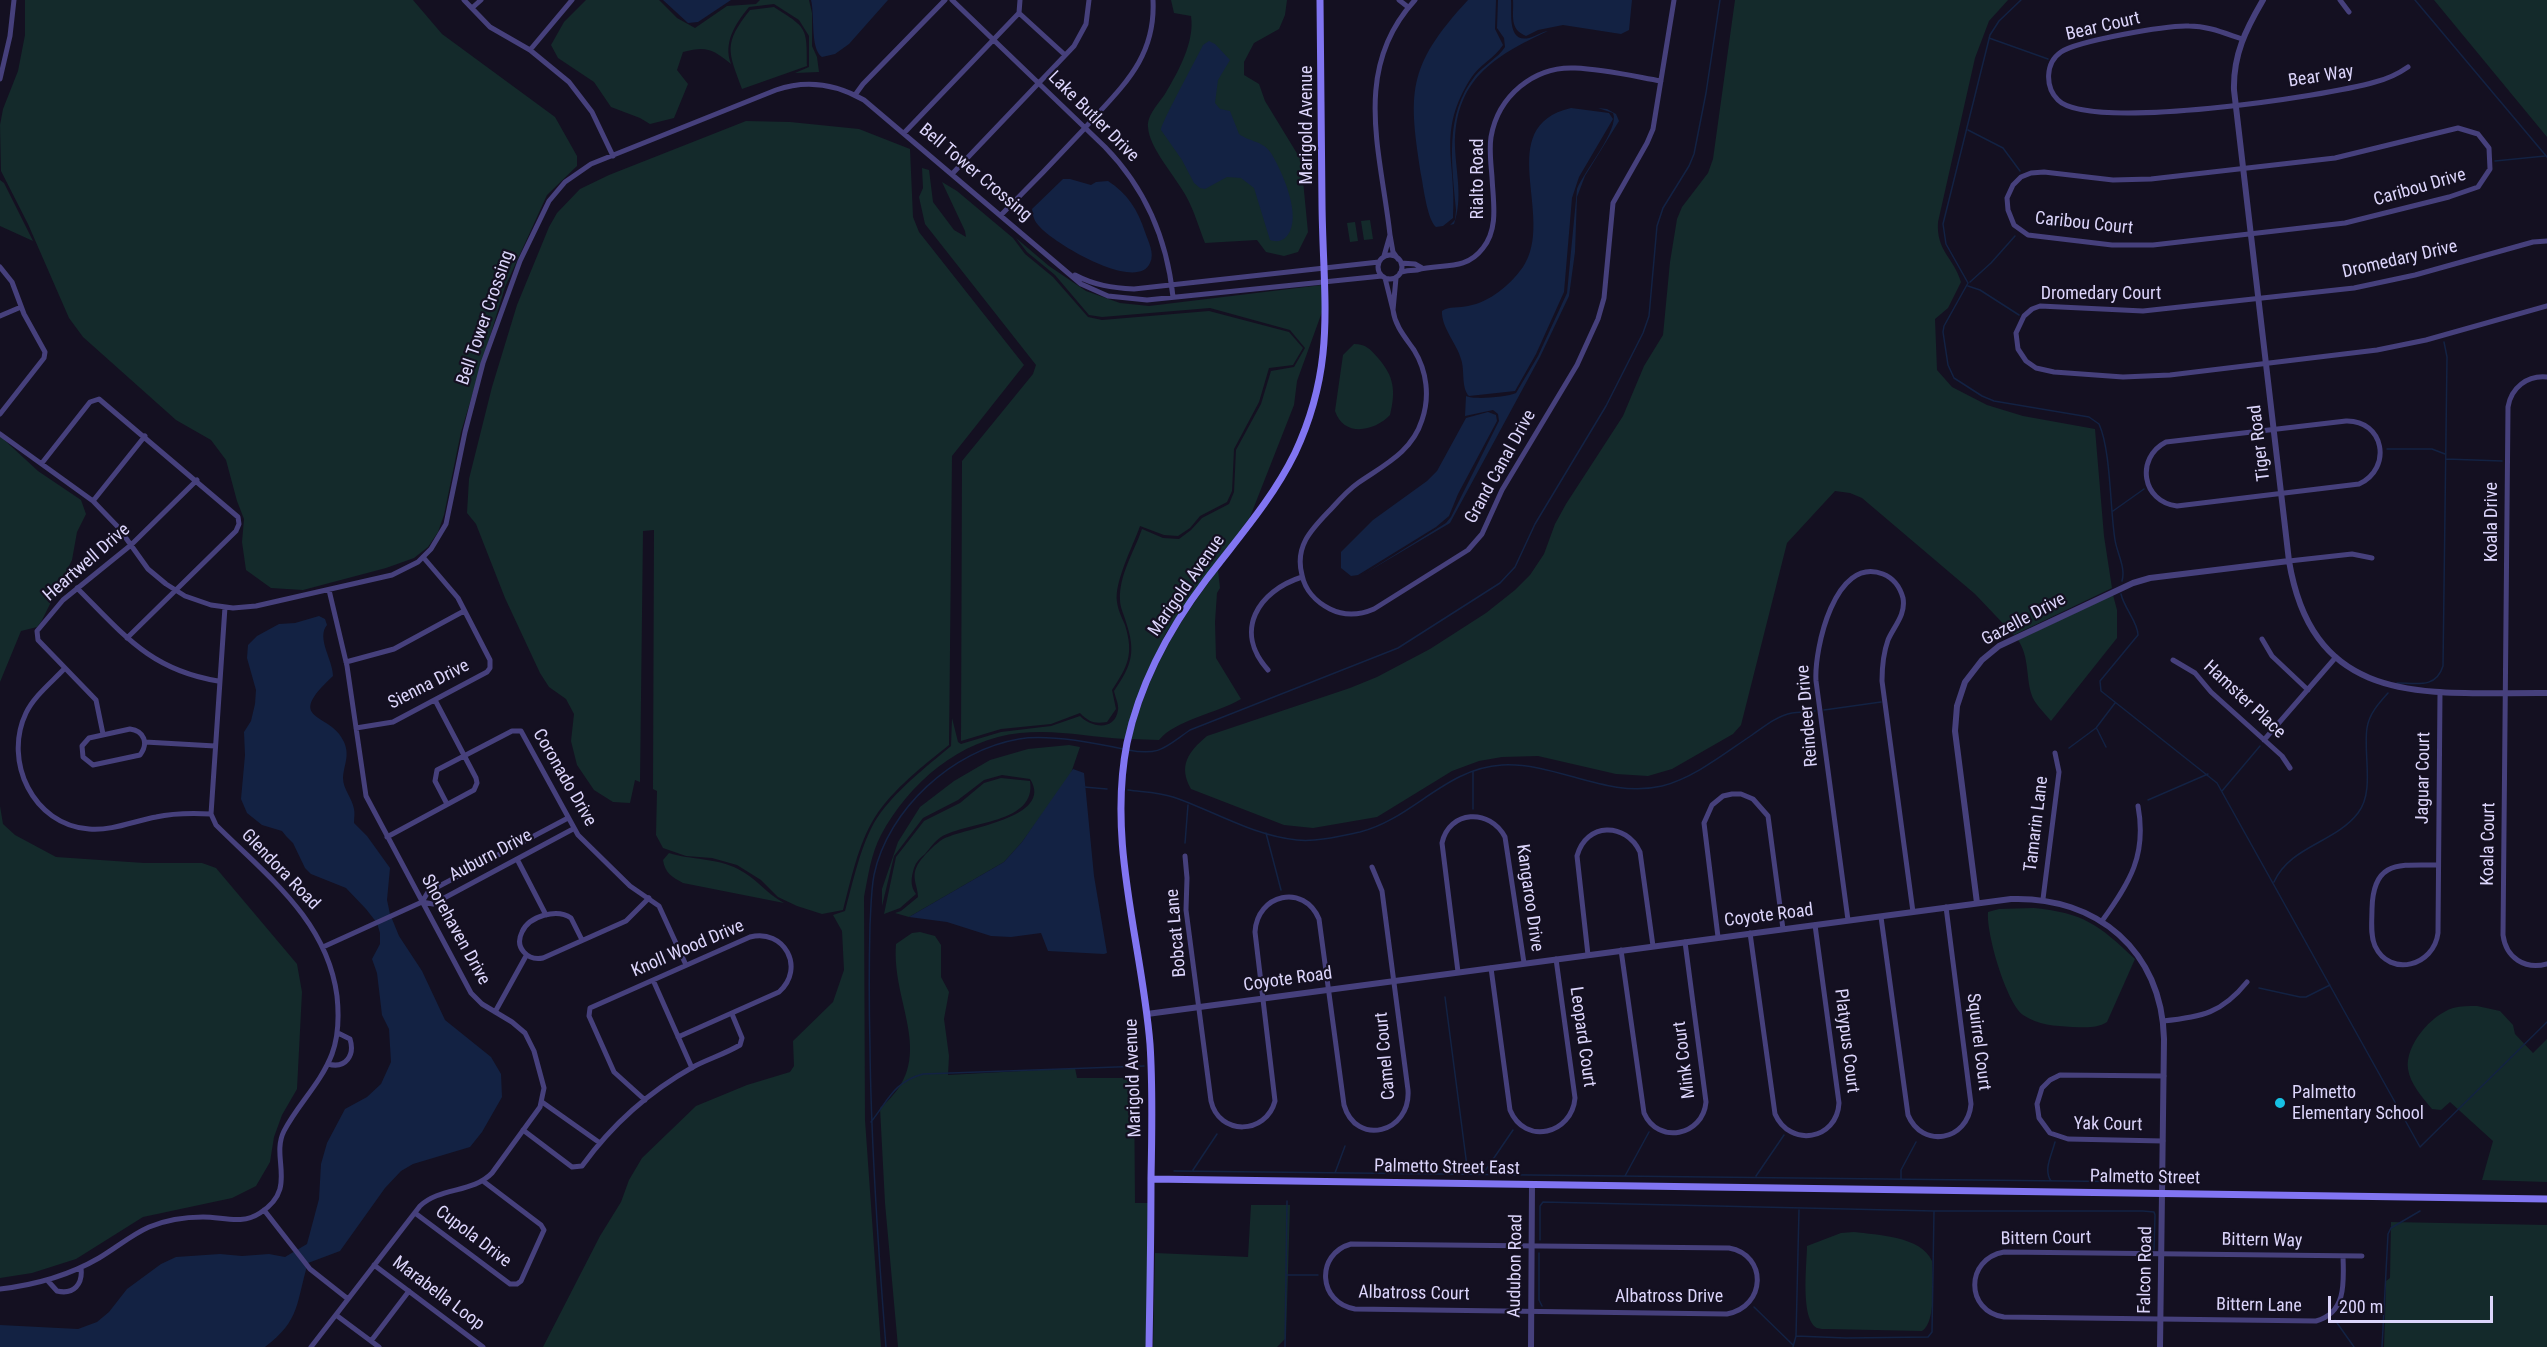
<!DOCTYPE html>
<html>
<head>
<meta charset="utf-8">
<style>
  body { margin:0 }
  #map { position:relative; width:2547px; height:1347px; overflow:hidden; background:#141021; font-family:"Roboto Condensed",sans-serif }
  canvas { display:block }
  .scale { position:absolute; left:2328px; top:1296px; width:165px; height:27px; box-sizing:border-box; border:3px solid #dcd5fb; border-top:0; padding-left:8px; font-size:18px; line-height:21px; white-space:nowrap; color:#dcd5fb; -webkit-text-stroke:4px #141021; paint-order:stroke }
</style>
</head>
<body>
<div id="map">
<canvas width="2547" height="1347"></canvas>
<div class="scale">200 m</div>
</div>
<script>
const ctx = document.querySelector('canvas').getContext('2d');
ctx.lineJoin = 'round';
function fill(path, color) { ctx.fillStyle = color; ctx.fill(path, 'evenodd'); }
function stroke(path, color, width, dash) { ctx.strokeStyle = color; ctx.lineWidth = width; ctx.lineCap = dash ? 'butt' : 'round'; ctx.setLineDash(dash || []); ctx.stroke(path); }
function write(font, color, halo, rows, align = 'center') {
  ctx.font = font + ' "Roboto Condensed",sans-serif'; ctx.lineWidth = 4.5; ctx.setLineDash([]); ctx.textBaseline = 'middle'; ctx.strokeStyle = halo; ctx.fillStyle = color; for (const [text, x, y, turn = 0] of rows) {
    ctx.save(); ctx.translate(x, y); ctx.rotate((+turn || 0) * Math.PI / 180); ctx.textAlign = isNaN(turn) ? turn : align; if (halo) ctx.strokeText(text, 0, 0); ctx.fillText(text, 0, 0); ctx.restore();
  }
}
fill(new Path2D(`
  M25,0H413L442,34L555,117L577,156V166L547,195L505,287L461,432L444,515L438,532L428,547L414,558L386,568L303,590L271,588L246,570L242,542L244,519L237,501L226,460L211,440L176,420L83,337L69,318L28,224L1,171L0,125L3,109L18,71L25,35Z
  M586,0H659L677,18L695,28L727,6L756,4L760,0H809L812,13V46L817,57L819,72L795,73L809,67V36L799,20L774,4L749,7C735,24 723,43 731,64C712,49 707,46 683,52L677,70L688,84L674,118L650,124L640,118L611,107L594,82L558,58L551,45L564,22Z
  M1171,0H1287L1285,15L1279,29L1254,43L1244,62V75L1259,84L1265,101L1301,160L1308,232L1298,252L1284,256L1266,252L1257,240L1205,243C1199,228 1194,210 1186,196C1176,177 1149,148 1148,127C1147,115 1159,103 1165,94C1178,72 1195,42 1191,16L1174,13Z
  M1735,0H2008L1989,21L1975,58L1938,222C1936,251 1954,258 1961,282L1948,308L1935,319L1937,370L1952,387L1987,405L2023,416L2095,429L2104,536L2112,588L2014,635L1975,594L1862,498L1850,493L1835,491L1787,543L1741,725L1733,734L1672,769L1648,776L1616,774L1538,756L1502,757L1479,761L1452,771L1377,817L1313,828L1284,825L1191,789C1178,766 1188,752 1207,736L1350,688L1377,677L1430,649L1486,613L1515,590L1530,575L1544,554L1555,524L1566,504L1623,416L1644,366L1663,335L1670,262L1677,219L1682,207L1708,173L1713,159Z
  M2434,0H2547V137Z
  M774,7C807,28 807,27 807,66L742,89C728,51 723,44 750,10Z
  M746,121L790,122L859,129L910,149L913,217L919,232L1024,365L952,456L949,745C925,764 892,790 875,817C858,844 851,880 843,910L822,914L797,906L778,897L761,880L737,865L712,858L686,856L663,848L656,835L657,791L653,789L654,530L643,531L640,782L635,780L630,803L613,802L594,790L577,765L571,741L574,714L566,699L549,687L540,673L505,598L476,524L467,513L469,479L492,387L517,305L549,227L557,213L580,189L609,175Z
  M922,168L929,170L933,202L954,230L966,237L965,231L942,182L957,191L1013,238L1025,254L1053,277L1088,317L1102,320L1209,311L1289,332L1303,348L1293,365L1269,368L1259,402L1234,449L1232,491L1227,502L1200,516L1190,528L1178,536L1164,535L1140,526C1133,546 1114,582 1117,602C1118,610 1122,618 1125,625C1134,654 1128,666 1112,690L1116,709L1107,722C1094,724 1089,722 1080,713L1051,724L1001,729L961,741L962,461L1033,374L1036,365L925,224L919,197L923,188Z
  M0,180L4,183L33,241L0,226Z
  M1370,220L1373,239L1364,240L1361,221Z
  M1355,222L1358,241L1350,242L1347,223Z
  M1016,238L1049,266L1086,291L1120,303L1149,306L1322,285V312L1297,381L1294,405L1250,517L1166,633L1141,687L1125,739C1090,737 1056,729 1020,733C960,739 909,783 881,835C871,854 868,876 864,897L865,1120L881,1347H543L600,1236L621,1202L629,1180L642,1158L696,1106L747,1085L790,1072L794,1066L793,1041L833,1002L844,970L842,931L833,915L845,911C853,882 861,843 877,818C895,791 926,767 951,746L952,718L958,742L961,744L1001,732L1051,726L1080,716C1090,727 1115,732 1118,710C1119,705 1115,696 1114,691C1132,665 1136,652 1126,622C1124,615 1120,607 1120,600C1119,575 1134,552 1142,529L1163,538L1179,539L1191,530L1202,518L1229,504L1234,492L1236,450L1261,404L1271,371L1294,367L1305,348L1290,330L1210,308L1102,317L1089,315L1055,275L1027,252Z
  M1354,344C1366,344 1370,349 1378,358C1394,376 1396,391 1390,415C1375,431 1344,438 1335,411L1343,355Z
  M0,436L38,471L81,500L86,514L77,532L72,560L41,622L37,627L21,631L0,682Z
  M1218,570L1220,588L1217,593L1215,622L1216,658L1241,699C1218,713 1175,720 1159,740L1131,739C1149,671 1176,625 1218,570Z
  M2113,595L2117,610V638L2051,721C2044,712 2034,704 2031,693C2026,675 2029,656 2018,640Z
  M1069,745L1080,747L1070,776L1022,842L1004,862L909,917L895,913L901,911L918,897C918,886 911,878 917,866C921,858 935,844 943,839C964,828 1055,818 1030,779L1002,775L984,780L958,800L923,818L894,856L882,906V889L898,842L920,807L954,781L990,760L1028,749Z
  M1001,778L1030,781C1037,824 968,821 941,837C935,841 930,848 925,854C920,858 916,862 914,868C911,878 910,886 916,894L900,908L884,914L896,857L924,821L960,803L984,783Z
  M0,806L3,824L15,835L56,857L144,863H202L216,868L297,964L302,992L297,1089L282,1115L274,1137L270,1162L256,1186L232,1198L143,1217L76,1259L32,1273L0,1278Z
  M669,853C691,860 717,858 738,869C756,878 767,894 784,903L683,883C672,877 665,873 663,860Z
  M2034,908C2084,913 2099,925 2135,959L2107,1022C2096,1029 2085,1027 2072,1027C2055,1026 2038,1025 2023,1015C2006,1002 1986,933 1988,912L1999,909Z
  M920,932L935,936L941,945V977L949,992L944,1019L949,1056L948,1075L1075,1068L1077,1078H1134L1135,1203H1148L1147,1347H898L885,1203L880,1108C940,1059 891,1006 896,944L912,933Z
  M2477,1006L2500,1011L2513,1025L2515,1034L2533,1053L2547,1039V1182L2482,1180L2493,1141L2450,1102L2441,1110L2432,1109C2423,1098 2410,1084 2408,1069C2405,1045 2431,1015 2453,1008C2461,1006 2469,1006 2477,1006Z
  M1251,1205H1290L1286,1338L1277,1347H1153L1155,1253L1248,1257Z
  M2391,1222L2547,1225V1347H2384L2386,1286V1281L2390,1278Z
  M1854,1232C1877,1235 1921,1236 1932,1261C1932,1277 1937,1322 1922,1331L1827,1329C1824,1329 1820,1329 1817,1328C1800,1319 1807,1263 1807,1246L1841,1233Z`), '#142a2b');
fill(new Path2D(`
  M663,0H731L698,22L688,23Z
  M811,0H888L849,44L835,54L822,57C810,49 815,15 811,0Z
  M1468,0H1496L1495,29L1503,45C1495,58 1479,65 1471,78C1436,133 1457,161 1453,218L1443,226L1436,227C1428,220 1424,192 1422,180C1408,93 1406,67 1468,0Z
  M1498,0H1511C1512,13 1507,43 1529,38C1536,36 1541,32 1548,31C1494,56 1454,80 1455,147C1456,173 1463,198 1454,224L1450,225L1455,220L1456,210C1452,164 1444,115 1475,76C1484,65 1498,58 1505,47L1504,38L1497,28Z
  M1513,0H1632L1629,30L1621,34L1563,25L1538,30L1526,36C1509,29 1514,16 1513,0Z
  M1209,41L1215,44L1230,60L1218,80L1215,103L1220,109L1230,111L1239,134C1250,142 1263,141 1271,153C1282,171 1303,217 1287,236C1282,242 1275,242 1270,240L1254,188L1241,178L1227,177L1205,189L1200,188L1194,183L1182,160L1161,130C1161,123 1197,58 1203,45Z
  M1571,108L1609,113L1613,119L1579,177L1572,198L1564,292L1536,354L1515,391L1469,396C1461,388 1465,370 1461,359C1457,344 1441,327 1442,311C1448,306 1460,308 1468,306C1490,302 1510,285 1523,267C1557,217 1491,127 1571,108Z
  M1598,108L1607,109L1616,114L1619,121L1585,176L1577,197L1575,252L1569,296L1540,357L1450,523L1364,574L1446,523L1451,517L1499,421L1498,414L1493,410L1465,416L1466,396C1474,400 1507,397 1516,393L1538,356L1567,293L1577,189C1584,171 1620,129 1613,113Z
  M1063,179H1070L1091,185L1096,182L1108,181C1127,193 1138,210 1145,232C1148,241 1155,253 1150,263C1137,293 1053,243 1039,226C1034,221 1033,216 1032,209Z
  M1488,412L1496,415L1497,421L1458,494L1449,516L1436,527L1358,575L1351,576L1341,568V552L1373,520L1427,481L1437,471L1466,418Z
  M319,616L325,619L327,625C316,638 333,660 333,676C282,723 331,711 344,742C350,756 344,764 343,778C343,789 352,798 354,809C355,813 354,818 354,823L367,836L390,868L387,900L390,914L399,936L422,971L445,1020L491,1057L501,1074L502,1097L482,1132L470,1147L413,1164L401,1171L385,1188L340,1251L308,1263C296,1302 301,1320 265,1347H0V1325L78,1329L97,1322L109,1312L127,1289L161,1264L176,1257L220,1254L242,1256L269,1254L285,1257L307,1244L319,1199L321,1164L327,1143L345,1109L367,1097L381,1084L391,1062L389,1029L382,1015L377,973L372,959L380,944V933L377,923L366,909L346,888L311,874L305,868L293,843L286,836L282,831L262,825L247,813L241,799L245,755L244,732L251,721L255,704L256,690L247,658L248,645L257,636L279,624L295,623Z
  M1073,769L1084,773L1094,876L1107,953L1104,954L1048,951L1041,933L1011,937L991,936L947,922L909,917L1004,862L1022,842Z`), '#132243');
stroke(new Path2D(`
  M2021,0L1999,21L1990,35L1943,224L1946,244L1968,283L1944,326L1943,332L1948,365L1954,378L1982,396L1994,401L2089,417L2099,424C2111,450 2110,510 2115,540C2117,553 2126,568 2122,581
  M2415,0L2547,157
  M1989,38L2048,59
  M1968,130L2003,148L2020,171
  M2495,161L2545,156
  M1970,282L1991,263L2015,236
  M1968,286L1980,290L2019,315
  M2387,449H2432L2445,454
  M2446,459L2502,461
  M2113,511L2144,489
  M2121,594C2124,608 2138,622 2138,635L2100,681L2101,691L2217,783L2420,1147L2547,1022
  M2397,683C2416,683 2436,689 2443,666L2447,357L2444,342
  M1824,710L1881,702
  M2097,729L2106,747
  M2069,748L2096,728L2115,703
  M1128,750C1160,756 1164,748 1190,730L1398,648L1500,583L1515,567L1535,524L1606,406L1643,333L1649,316L1657,226L1663,208L1689,166L1694,154L1706,93L1720,0
  M1084,787L1107,789
  M1128,790C1143,792 1159,792 1173,797C1214,811 1254,836 1297,840C1317,842 1341,836 1360,832C1412,819 1446,768 1502,765C1557,762 1606,799 1662,786C1694,778 1725,753 1752,735C1765,726 1777,716 1792,713C1799,712 1807,712 1815,711
  M2222,791L2260,746
  M2148,800L2208,774
  M1473,809V771
  M1266,833L1281,890
  M1185,843L1188,805
  M2274,882C2290,846 2335,843 2358,813C2375,791 2363,754 2367,728C2369,714 2379,703 2388,693
  M2259,988L2300,997H2306L2330,985
  M1445,997L1468,1174
  M871,1122C889,1099 894,1082 923,1074L1144,1066
  M1193,1170L1217,1134
  M1174,1171L2153,1182
  M1335,1173L1345,1146
  M1483,1174L1513,1130
  M1625,1176L1649,1132
  M1756,1176L1784,1135
  M1901,1179V1170L1916,1142
  M2051,1181C2043,1170 2052,1154 2055,1142
  M1540,1240V1206L1543,1202L1934,1211H2143L2154,1212L2155,1215L2154,1250
  M1539,1253V1300L1542,1306
  M1286,1275H1318
  M1754,1307L1793,1345
  M2335,1320L2354,1347
  M1796,1336L1846,1338L1928,1337L1932,1332L1934,1211
  M886,1347C878,1247 871,1148 870,1047C869,1006 869,965 870,925C871,908 871,891 874,875C888,809 953,750 1019,739C1047,734 1095,743 1123,749
  M1285,1347L1287,1201
  M1793,1347L1796,1336L1799,1210
  M2382,1347L2388,1234L2391,1228L2420,1211`), '#132243', 1.5);
stroke(new Path2D(`
  M464,0L490,27L530,50L569,82L592,112L613,156
  M952,0L1105,147C1146,189 1167,239 1173,297
  M1399,0L1408,7
  M2340,0L2349,12
  M472,8L481,0
  M1019,13L1065,55
  M1019,13L1020,0
  M2242,39C2224,33 2208,26 2189,26C2167,25 2077,41 2061,52C2045,63 2045,87 2058,100C2089,132 2328,96 2375,82C2387,79 2398,74 2408,67
  M530,50L572,0
  M0,79L10,36L14,0
  M855,95L863,84L945,0
  M2458,128L2478,134L2489,148L2490,169L2478,187L2449,197L2345,223L2153,245H2112L2028,235L2014,225L2008,210L2007,198L2013,185L2021,177L2031,173L2044,172L2113,180L2151,179L2335,158Z
  M904,133L1019,13
  M952,174L1074,46L1086,24L1089,0
  M1001,215C1029,187 1057,158 1084,129C1120,88 1156,60 1153,0
  M2547,241L2533,242L2415,275L2354,288L2143,311L2040,306L2032,309L2024,316L2016,333L2018,349L2026,361L2036,368L2054,372L2123,377L2170,375L2377,350L2426,340L2547,306
  M1378 267a12 12 0 1 1 24 0a12 12 0 1 1-24 0Z
  M1384,256L1390,235
  M1398,259L1393,252L1390,235C1381,153 1351,69 1415,0
  M1401,263L1415,264L1422,268
  M0,267L12,282L24,314L45,352L44,358L0,414
  M1400,273C1405,270 1410,271 1417,270C1441,263 1465,272 1483,248C1499,228 1493,201 1492,177C1491,164 1489,150 1491,137C1498,96 1534,66 1575,68C1603,69 1633,76 1661,81
  M1075,275C1094,285 1112,288 1134,289L1379,262
  M1385,278L1393,310L1396,278
  M1393,310C1395,326 1405,337 1414,350C1427,371 1430,397 1422,420C1412,452 1384,465 1358,483C1348,490 1340,499 1332,508C1313,528 1294,545 1302,575C1305,590 1316,602 1330,609C1344,616 1360,615 1374,609L1468,550L1482,534L1502,490L1577,365L1598,319L1604,298L1613,203L1647,143L1653,129L1674,0
  M0,316L21,307
  M2547,377C2527,375 2511,388 2508,407L2503,935C2506,958 2525,970 2547,964
  M2346,421C2384,420 2393,468 2359,484L2177,506C2142,502 2135,458 2166,442Z
  M0,434L93,501L118,527L148,569L166,584L185,596L211,605L233,608L256,606L392,575L418,562L431,549L446,524L465,432L483,363L520,261L549,201L565,182L591,164L776,90C807,79 836,84 864,100L1081,284L1108,296L1147,300L1382,276
  M42,463L90,402L99,399L238,517L239,524L236,531L127,638
  M93,501L145,436
  M2289,561L2352,554L2372,558
  M77,588C123,634 150,670 218,681
  M2262,639L2272,656L2308,690
  M2173,660L2195,673L2211,692L2282,756L2290,768
  M346,662L394,649L464,611
  M65,668C52,682 34,696 26,713C3,761 33,825 89,829C112,831 134,821 156,817C174,813 192,813 211,814
  M1268,670C1233,631 1258,591 1302,577
  M356,728L393,722L487,672L490,668V660L458,598L423,557
  M130,729C144,731 149,743 140,755L93,765L83,757L82,746L89,738Z
  M103,734L96,700L38,640L37,631L63,600L131,545L197,480
  M2264,740L2336,657
  M145,742L215,746
  M447,804L435,781L437,770L512,731H521L578,835L630,886L659,906L686,965
  M387,837L474,790L477,783L476,778L435,700
  M1185,856L1187,878L1186,910L1211,1101C1219,1136 1266,1135 1275,1101L1255,932C1257,894 1304,883 1319,919L1344,1105C1356,1147 1411,1133 1408,1090L1382,891L1372,867
  M517,859L546,915
  M2438,865C2399,865 2373,860 2372,909C2372,921 2370,935 2375,946C2390,978 2434,966 2438,933L2440,692
  M2043,899L2059,772L2055,753
  M422,902L428,892L568,818
  M1881,917L1908,1115C1922,1149 1968,1141 1971,1104L1946,907
  M1848,920L1816,681C1814,649 1835,555 1883,574C1893,578 1900,587 1903,598C1906,615 1894,626 1888,640C1883,654 1882,667 1882,681L1913,912
  M2102,921C2130,882 2147,855 2138,806
  M1750,933L1775,1114C1790,1148 1837,1140 1839,1103L1815,925
  M1718,937L1704,823L1712,805L1723,796L1732,794H1741L1753,799L1768,816L1783,929
  M582,940L571,918C557,908 529,916 522,932C514,948 528,961 543,958L626,921L649,898
  M323,947L422,902L433,904L573,829
  M1621,950L1644,1113C1658,1145 1703,1136 1706,1102L1685,942
  M1588,955L1577,856C1586,822 1626,822 1640,852L1653,946
  M1491,968L1510,1110C1525,1146 1572,1134 1575,1098L1556,959
  M1458,972L1442,843C1449,810 1490,808 1505,837L1524,963
  M653,980L692,1068
  M495,1012L526,956
  M2163,1021C2202,1017 2222,1013 2247,982
  M328,1064C346,1069 355,1055 350,1039L338,1033
  M645,1100L614,1072L589,1016L590,1008L750,937C784,928 806,968 779,992L678,1037
  M542,1102L600,1143
  M523,1130L572,1167L582,1166C611,1126 650,1091 693,1067C708,1059 725,1054 740,1045L742,1038L732,1014
  M2163,1141L2068,1139L2050,1133L2039,1118L2037,1104L2042,1088L2050,1080L2060,1075L2164,1076
  M264,1210L310,1269L348,1299
  M415,1213L510,1284H517L521,1281L544,1230L541,1225L483,1181
  M1351,1244L1729,1248C1768,1255 1766,1307 1727,1314L1355,1309C1318,1303 1315,1254 1351,1244Z
  M2343,1257C2344,1283 2346,1313 2316,1321L2004,1317C1965,1311 1965,1259 2004,1252L2362,1256
  M374,1265L483,1347
  M48,1281L57,1291C74,1295 83,1284 81,1268
  M0,1289C35,1285 68,1276 99,1258C116,1248 131,1235 149,1227C166,1220 184,1217 203,1217C223,1217 242,1225 260,1213C299,1188 270,1159 284,1131C298,1104 321,1083 332,1054C339,1035 339,1015 337,996C327,920 267,876 216,825L211,814L225,607
  M336,1315L379,1347
  M371,1341L409,1291
  M311,1347L420,1206C440,1187 473,1193 492,1173L540,1107L544,1088L534,1051L525,1033L512,1022L482,1004L471,993L366,796L347,666L329,590`), '#46407c', 5);
stroke(new Path2D(`
  M2263,0C2246,29 2233,55 2234,90L2289,561C2314,711 2430,692 2547,693
  M1977,903L1955,731L1957,706L1965,682L1982,660L1999,646L2133,583L2150,578L2289,561
  M1147,1014L2011,899C2097,896 2162,951 2164,1039L2160,1347
  M1531,1347L1532,1184`), '#46407c', 6);
stroke(new Path2D(`
  M1151,1179L2547,1199
  M1149,1347C1150,1291 1151,1234 1151,1178C1152,1133 1153,1089 1150,1044C1142,944 1107,844 1127,743C1140,682 1169,629 1206,580C1237,539 1272,500 1295,453C1337,363 1323,299 1322,204C1321,136 1321,68 1320,0`), '#8175f1', 7);
for (const [x, y, r, color] of [
  [2280,1103,6,"#17c1e4"]
]) { const dot = new Path2D(); dot.arc(x, y, r, 0, 2 * Math.PI); ctx.fillStyle = color; ctx.fill(dot); stroke(dot, '#141021', 2); }
write('18px', '#dcd5fb', '#141021', [
  ["Bear Court",2103,27,-13],
  ["Bear Way",2321,77,-9],
  ["Lake Butler Drive",1093,117,45],
  ["Marigold Avenue",1307,125,-90],
  ["Bell Tower Crossing",975,173,40],
  ["Rialto Road",1478,179,-90],
  ["Caribou Drive",2420,188,-16],
  ["Caribou Court",2084,224,6],
  ["Dromedary Drive",2400,260,-13],
  ["Dromedary Court",2101,294],
  ["Bell Tower Crossing",486,318,-71],
  ["Tiger Road",2260,443,-97],
  ["Grand Canal Drive",1501,467,-61],
  ["Koala Drive",2492,522,-90],
  ["Heartwell Drive",87,563,-41],
  ["Marigold Avenue",1187,586,-55],
  ["Gazelle Drive",2024,620,-28],
  ["Sienna Drive",429,685,-27],
  ["Hamster Place",2244,700,43],
  ["Reindeer Drive",1808,716,-95],
  ["Coronado Drive",564,778,60],
  ["Jaguar Court",2424,778,-89],
  ["Tamarin Lane",2037,824,-83],
  ["Koala Court",2489,844,-89],
  ["Auburn Drive",491,856,-28],
  ["Glendora Road",280,870,46],
  ["Kangaroo Drive",1529,898,82],
  ["Coyote Road",1769,916,-7],
  ["Shorehaven Drive",455,930,61],
  ["Bobcat Lane",1177,933,-95],
  ["Knoll Wood Drive",688,949,-23],
  ["Coyote Road",1288,980,-8],
  ["Leopard Court",1582,1037,82],
  ["Platypus Court",1846,1041,83],
  ["Squirrel Court",1978,1042,83],
  ["Camel Court",1386,1056,-95],
  ["Mink Court",1685,1060,-97],
  ["Marigold Avenue",1134,1078,-92],
  ["Yak Court",2108,1125,1],
  ["Palmetto Street East",1447,1168,1],
  ["Palmetto Street",2145,1178,1],
  ["Cupola Drive",473,1237,37],
  ["Bittern Court",2046,1239,-1],
  ["Bittern Way",2262,1241,1],
  ["Audubon Road",1516,1266,-89],
  ["Falcon Road",2146,1270,-89],
  ["Marabella Loop",438,1294,37],
  ["Albatross Court",1414,1294,1],
  ["Albatross Drive",1669,1297],
  ["Bittern Lane",2259,1306,1]
]);
write('18px', '#dcd5fb', '#141021', [
  ["Palmetto",2292,1093],
  ["Elementary School",2292,1114]
], 'left');
</script>
</body>
</html>
